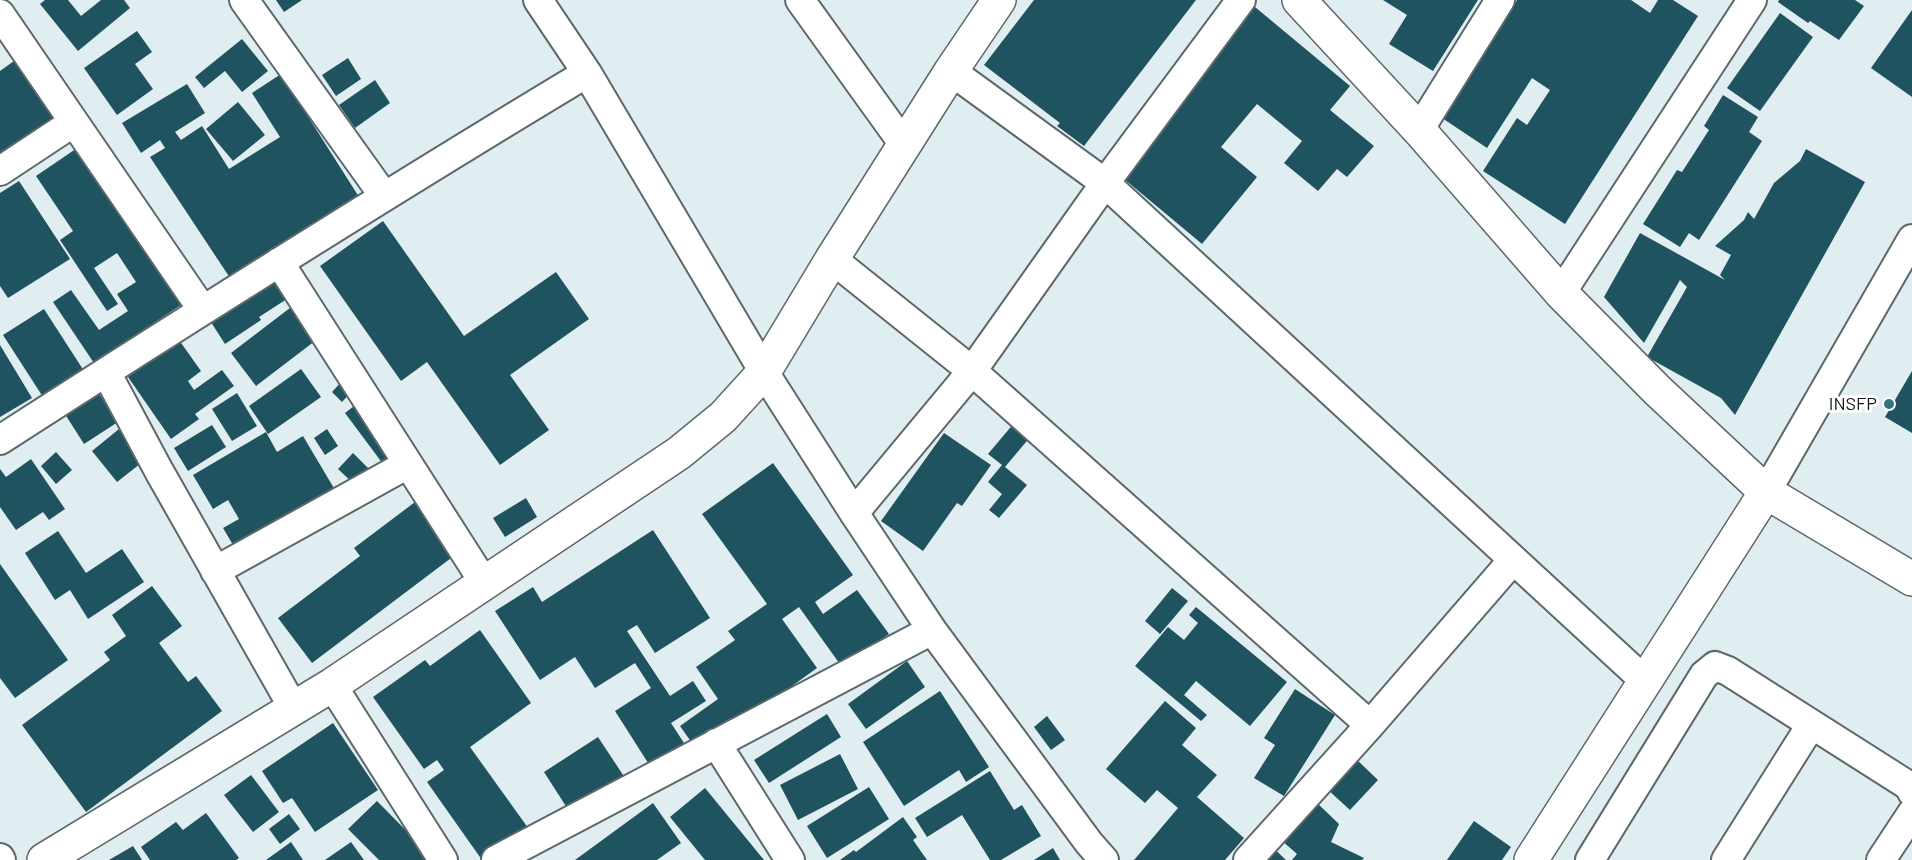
<!DOCTYPE html>
<html>
<head>
<meta charset="utf-8">
<style>
  body { margin:0 }
  canvas { display:block; background:#e0edf1 }
</style>
</head>
<body>
<canvas width="1912" height="860"></canvas>
<script>
const ctx = document.querySelector('canvas').getContext('2d');
ctx.lineJoin = 'round';
function fill(path, color) { ctx.fillStyle = color; ctx.fill(path, 'evenodd'); }
function stroke(path, color, width, dash) { ctx.strokeStyle = color; ctx.lineWidth = width; ctx.lineCap = dash ? 'butt' : 'round'; ctx.setLineDash(dash || []); ctx.stroke(path); }
function write(font, color, halo, rows, align = 'center') {
  ctx.font = font + ' Barlow,sans-serif'; ctx.lineWidth = 6; ctx.setLineDash([]); ctx.textBaseline = 'middle'; ctx.strokeStyle = halo; ctx.fillStyle = color; for (const [text, x, y, turn = 0] of rows) {
    ctx.save(); ctx.translate(x, y); ctx.rotate((+turn || 0) * Math.PI / 180); ctx.textAlign = isNaN(turn) ? turn : align; if (halo) ctx.strokeText(text, 0, 0); ctx.fillText(text, 0, 0); ctx.restore();
  }
}
fill(new Path2D(`
  M45,0H68L81,16L101,0H124L130,8L78,51L40,4Z
  M276,0H302L284,12Z
  M1034,0H1196L1084,146L1057,126L1060,123L984,65Z
  M1383,0H1478L1433,71L1389,44L1407,15Z
  M1517,0H1631L1650,13L1658,0H1673L1698,16L1565,224L1483,171L1517,118L1527,125L1550,90L1532,78L1487,148L1442,118Z
  M1779,0H1855L1864,6L1839,40L1810,21L1808,23L1778,2Z
  M1249,2L1350,86L1330,110L1374,146L1347,177L1337,169L1318,191L1284,163L1302,141L1257,104L1221,147L1257,177L1202,244L1111,168Z
  M1912,10V97L1871,68Z
  M1780,13L1813,37L1760,111L1727,88Z
  M137,31L152,52L135,64L153,89L117,115L84,68Z
  M242,39L268,71L242,92L225,71L204,88L195,77Z
  M348,58L361,79L336,96L322,75Z
  M14,61L29,83L36,78L62,114L0,158V71Z
  M281,74L366,208L238,290L150,157L165,148L160,140L141,153L122,123L187,84L205,113L175,132L181,140L202,126L229,169L280,137L252,93Z
  M375,80L390,103L355,128L339,105Z
  M1723,95L1758,117L1749,132L1762,141L1699,240L1689,233L1680,247L1643,224L1677,170L1682,172L1709,130L1704,126Z
  M238,102L265,135L233,161L206,129Z
  M83,144L184,303L137,334L145,346L102,375L53,302L71,290L99,330L128,311L117,294L136,282L117,253L94,268L118,304L107,311L60,240L73,231L36,176Z
  M1806,149L1865,182L1735,415L1721,398L1647,357L1687,287L1680,280L1644,343L1604,297L1640,233L1725,280L1720,275L1731,255L1715,246L1744,220L1748,212L1754,219L1774,183L1800,161Z
  M19,181L70,259L8,298L0,286V193Z
  M383,221L464,336L556,272L589,319L510,375L549,430L500,465L427,362L401,381L320,266Z
  M275,275L290,297L259,317L261,320L225,344L209,319Z
  M303,298L328,331L256,386L231,353Z
  M44,309L84,371L43,397L3,335Z
  M179,340L201,371L188,381L194,390L222,370L234,386L195,414L199,419L171,439L128,377Z
  M0,345L32,398L0,417Z
  M301,369L321,397L268,434L249,406Z
  M1912,371V433L1885,417Z
  M342,381L353,390L342,402L332,392Z
  M96,389L118,422L84,444L63,411Z
  M237,393L257,426L232,441L212,409Z
  M363,399L405,455L386,468L345,413Z
  M1015,422L1031,436L1005,467L1027,485L999,518L989,510L1002,494L988,482L1002,465L988,454Z
  M212,425L226,447L188,471L174,448Z
  M119,429L145,460L117,482L92,451Z
  M327,429L338,446L325,455L314,438Z
  M266,432L277,452L303,436L338,495L355,485L338,469L353,453L370,470L367,500L248,570L223,528L239,519L228,500L213,509L193,475Z
  M944,433L991,465L962,506L957,503L923,551L881,521Z
  M56,452L72,470L56,484L41,466Z
  M31,459L65,509L49,520L43,512L16,530L0,507V469L6,477Z
  M773,463L853,575L815,602L823,614L857,590L889,634L842,667L799,607L782,619L817,668L699,753L680,726L718,699L696,667L735,640L728,631L767,604L702,514Z
  M423,496L463,549L312,663L278,618L360,556L354,548Z
  M526,498L537,517L505,537L493,518Z
  M653,530L710,618L655,653L637,625L627,631L670,696L693,681L706,701L671,723L684,743L650,766L615,711L651,688L635,663L595,688L575,657L540,680L495,611L533,587L542,602Z
  M58,531L86,573L122,549L144,582L88,619L70,590L55,600L25,553Z
  M0,564L68,660L15,698L0,678Z
  M152,586L182,626L159,643L188,682L196,676L222,711L86,812L22,725L110,660L104,652L126,636L112,615Z
  M1172,588L1188,601L1160,634L1145,621Z
  M1196,607L1287,682L1250,726L1196,681L1184,695L1207,715L1201,721L1135,666L1168,627L1184,640L1198,623L1189,615Z
  M480,630L531,703L470,747L531,832L482,860L427,782L444,770L437,760L424,769L373,697L425,660L430,666Z
  M907,661L925,687L866,729L848,704Z
  M1295,689L1335,715L1284,796L1254,778L1275,745L1264,738Z
  M940,691L989,767L966,782L959,770L904,806L863,742Z
  M1165,701L1196,728L1182,745L1217,775L1197,797L1244,838L1225,860H1134L1178,808L1157,790L1145,803L1106,769Z
  M827,714L841,737L769,783L754,760Z
  M1047,716L1065,740L1051,750L1034,727Z
  M333,723L378,790L315,832L292,798L283,803L262,771Z
  M598,737L625,778L571,814L544,772Z
  M840,754L858,789L798,820L780,785Z
  M1354,757L1378,780L1350,810L1326,788Z
  M990,771L1014,810L1022,805L1041,836L1001,860H990L962,815L927,837L915,818Z
  M251,775L279,812L253,832L224,795Z
  M869,787L889,819L827,858L807,826Z
  M705,788L764,860H705L670,817Z
  M377,801L435,860H379L348,829Z
  M1315,801L1339,824L1331,842L1364,858L1362,860H1292L1297,854L1280,839Z
  M653,803L681,843L657,860H575Z
  M206,813L239,858L236,860H150L141,847L176,822L183,830Z
  M289,814L300,829L280,844L269,829Z
  M903,817L917,837L913,840L927,860H840L854,850L856,852Z
  M1474,821L1511,847L1502,860H1447Z
  M291,842L303,860H266Z
  M351,842L364,860H325Z
  M1268,843L1286,860H1252Z
  M133,846L142,860H109Z
  M1053,848L1060,860H1034Z`), '#1f535f');
const street = new Path2D(`
  M244,0L384,196
  M538,0L587,73L764,372L854,513L932,630L1089,843L1104,860
  M800,0L905,146
  M0,14L202,309
  M951,71L1105,183L1645,681
  M1419,130L1500,0
  M0,171L74,122
  M832,259L972,371L1370,725
  M279,262L485,584
  M1561,293L1752,0
  M106,372L159,471L294,709
  M0,440C194,315 389,192 587,73
  M1766,492L1912,239
  M854,513L972,371L1105,183L1241,0
  M215,571L408,464
  M332,685L443,860
  M716,743L790,860
  M0,858L1,860
  M496,860L932,630
  M1248,860L1370,725L1513,560
  M1590,860L1704,675L1715,666L1728,671L1909,786L1912,792
  M1726,860L1811,725
  M1881,860L1912,813`);
const secondary = new Path2D(`
  M1299,0L1419,130L1561,293L1657,390L1766,492L1912,579
  M44,860L332,685L679,453L723,417L764,372L832,259L951,71L999,0
  M1531,860L1766,492`);
stroke(street, '#5d686b', 32);
stroke(secondary, '#5d686b', 36);
stroke(street, '#fff', 28);
stroke(secondary, '#fff', 33);
for (const [x, y, r, color] of [
  [1889,404,6,"#307484"]
]) { const dot = new Path2D(); dot.arc(x, y, r, 0, 2 * Math.PI); ctx.fillStyle = color; ctx.fill(dot); stroke(dot, '#fff', 2); }
write('18px', '#0f1415', '#fff', [
  ["INSFP",1877,404]
], 'right');
</script>
</body>
</html>
